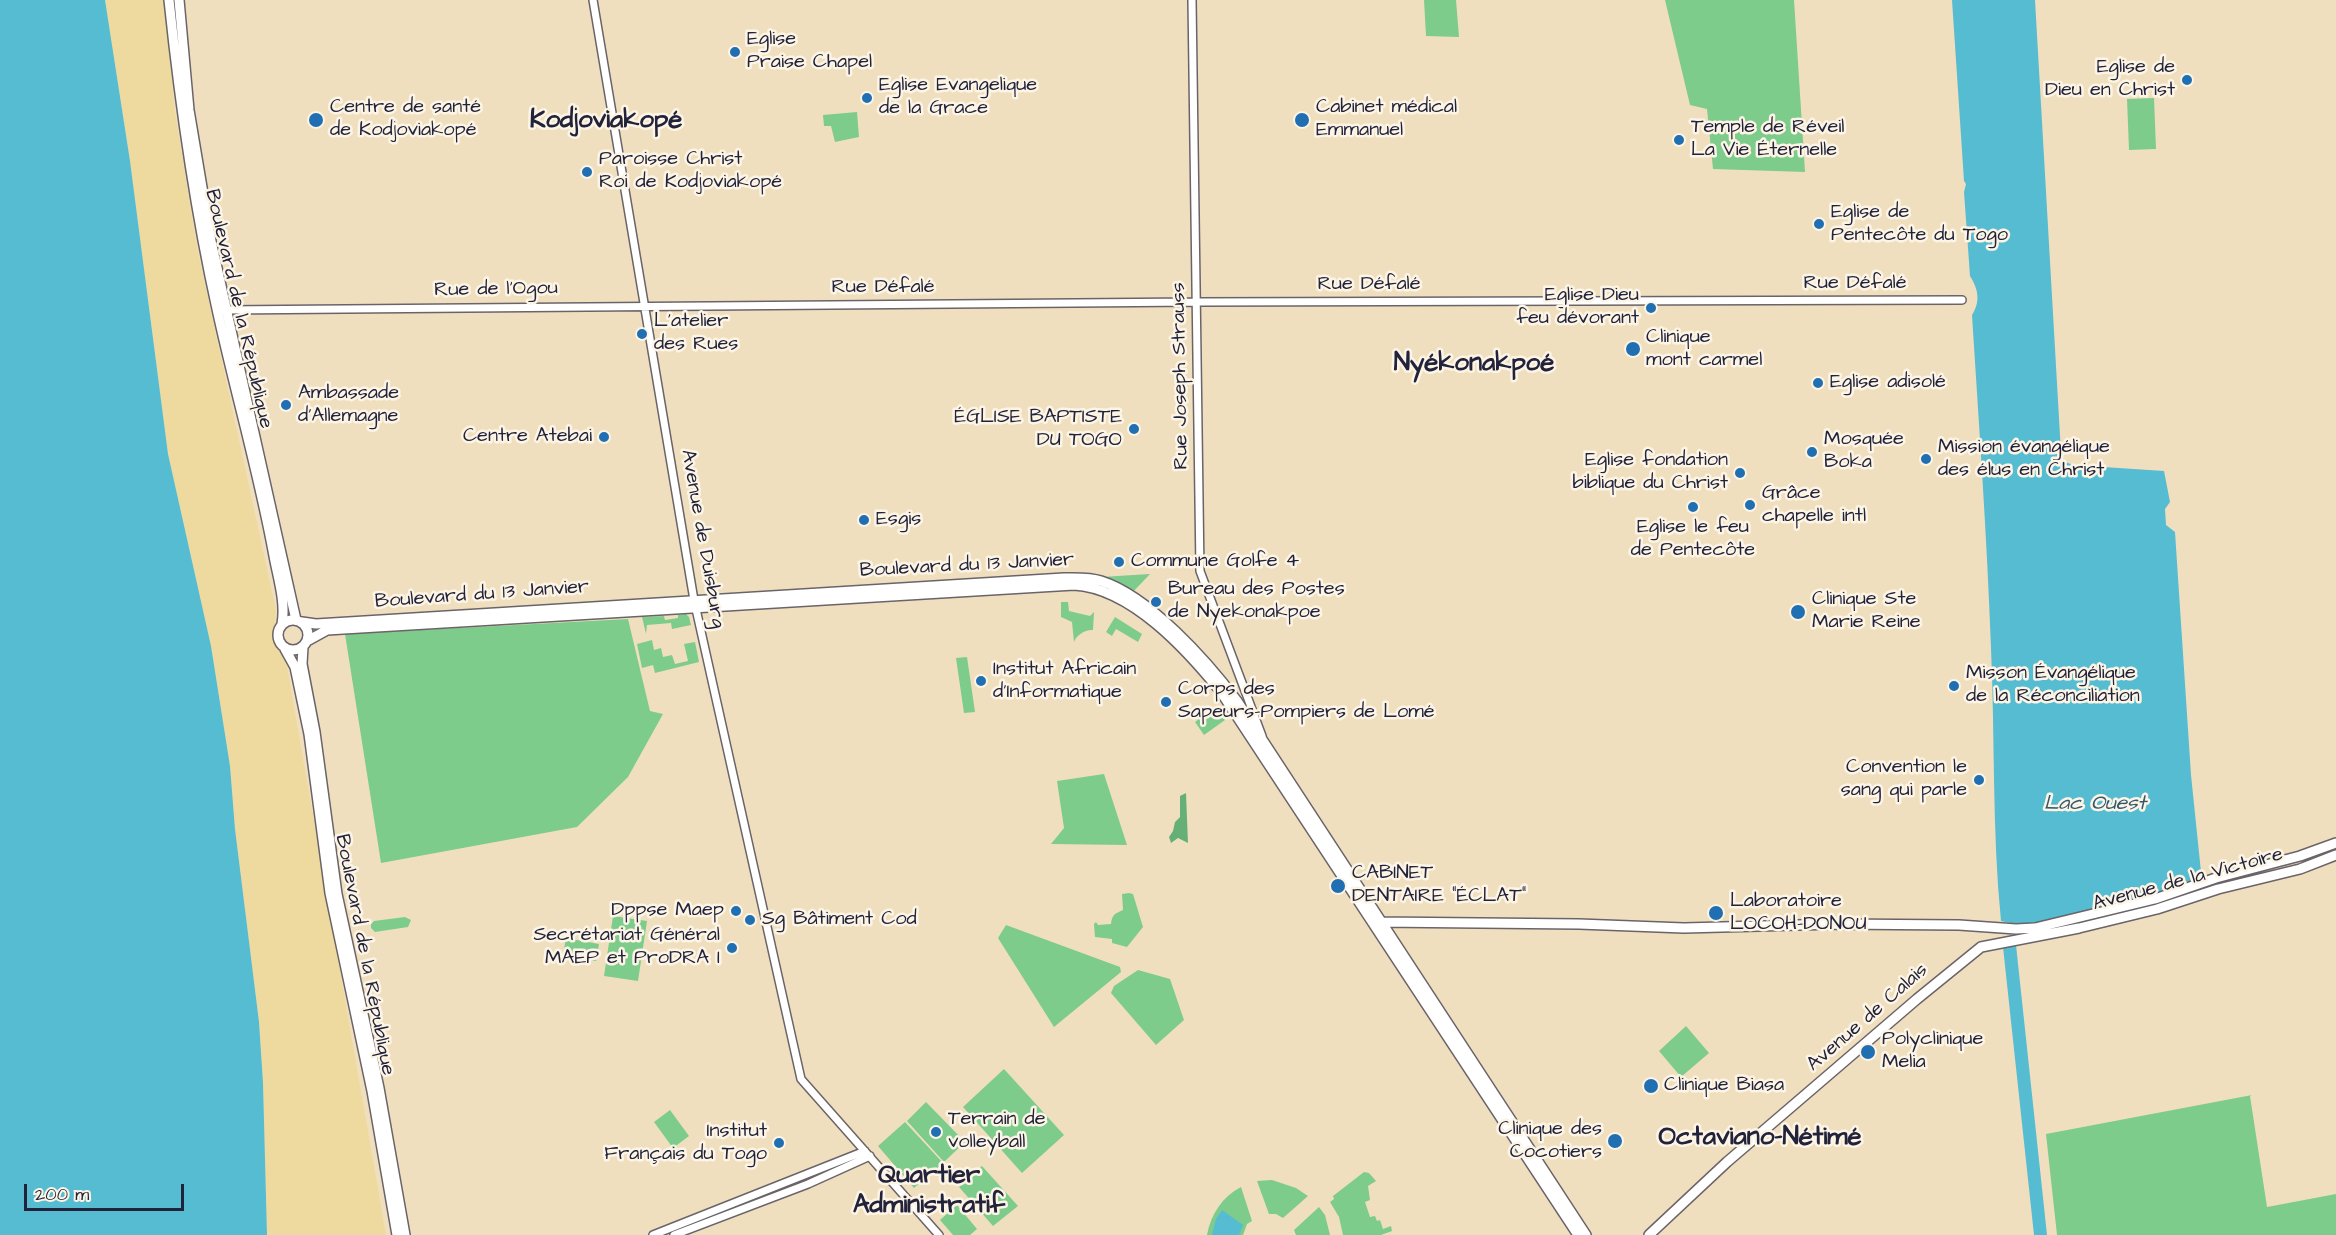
<!DOCTYPE html>
<html>
<head>
<meta charset="utf-8">
<style>
  body { margin:0 }
  #map { position:relative; width:2336px; height:1235px; overflow:hidden; background:#f0dfbf; font-family:"Architects Daughter",sans-serif }
  canvas { display:block }
  .scale { position:absolute; left:24px; top:1184px; width:160px; height:27px; box-sizing:border-box; border:3px solid #22223b; border-top:0; padding-left:8px; font-size:18px; line-height:21px; white-space:nowrap; color:#22223b; -webkit-text-stroke:4px #fcf5e5; paint-order:stroke }
</style>
</head>
<body>
<div id="map">
<canvas width="2336" height="1235"></canvas>
<div class="scale">200 m</div>
</div>
<script>
const ctx = document.querySelector('canvas').getContext('2d');
ctx.lineJoin = 'round';
function fill(path, color) { ctx.fillStyle = color; ctx.fill(path, 'evenodd'); }
function stroke(path, color, width, dash) { ctx.strokeStyle = color; ctx.lineWidth = width; ctx.lineCap = dash ? 'butt' : 'round'; ctx.setLineDash(dash || []); ctx.stroke(path); }
function write(font, color, halo, rows, align = 'center') {
  ctx.font = font + ' "Architects Daughter",sans-serif'; ctx.lineWidth = 5; ctx.setLineDash([]); ctx.textBaseline = 'middle'; ctx.strokeStyle = halo; ctx.fillStyle = color; for (const [text, x, y, turn = 0] of rows) {
    ctx.save(); ctx.translate(x, y); ctx.rotate((+turn || 0) * Math.PI / 180); ctx.textAlign = isNaN(turn) ? turn : align; if (halo) ctx.strokeText(text, 0, 0); ctx.fillText(text, 0, 0); ctx.restore();
  }
}
fill(new Path2D(`
  M1424,0H1456L1459,37L1426,36Z
  M1665,0H1794L1805,172L1713,169L1707,109L1690,105Z
  M2154,98L2156,149L2129,150L2127,99Z
  M857,112L859,137L835,142L831,126H824L823,115Z
  M1150,574L1132,593L1117,583L1101,577Z
  M1061,602H1068L1069,611L1090,616L1094,612L1093,630C1086,629 1076,635 1074,642L1072,622L1061,617Z
  M686,614L689,617L691,625L672,629L671,623L647,625L646,634L642,617L664,616L665,620L678,618V615Z
  M1115,617L1142,634L1138,642L1116,629L1112,636L1106,632Z
  M628,619L650,711L663,714L628,777L577,827L381,863L345,634Z
  M652,640L654,650L661,648L663,657L672,655L675,664L688,661L684,644L695,642L699,662L655,673L653,665L642,668L637,644Z
  M967,657L975,712L964,713L956,658Z
  M1215,707L1225,720L1204,735L1195,722Z
  M1104,774L1127,845L1051,844L1064,828L1057,781Z
  M1129,893L1133,894L1143,927L1127,947L1112,943V939L1095,937L1094,924L1096,922L1098,925L1111,924C1112,914 1115,914 1123,910L1122,894Z
  M613,916L647,921L638,981L604,976Z
  M405,917L411,920L408,927L375,932L371,928V924L374,921Z
  M1006,925L1120,967L1121,972L1054,1027L998,938Z
  M566,938L599,944L596,961L563,955Z
  M1138,970L1170,979L1184,1020L1156,1045L1111,993L1114,986Z
  M1686,1026L1709,1053L1681,1077L1659,1051Z
  M1004,1069L1064,1135L1022,1173L963,1107Z
  M2252,1095L2250,1096L2267,1207L2336,1194V1235H2057L2046,1134Z
  M926,1102L965,1142L944,1162L907,1121Z
  M670,1110L689,1136L673,1148L654,1122Z
  M905,1122L943,1163L914,1188L878,1146Z
  M982,1166L1018,1206L993,1226L959,1187Z
  M1364,1172L1369,1173L1376,1181L1368,1186L1370,1200L1365,1202L1370,1217L1375,1216L1377,1221L1380,1220L1383,1229L1391,1226L1392,1231L1381,1235H1343L1339,1217L1330,1202L1334,1199L1333,1196Z
  M1272,1180L1296,1188L1308,1196L1283,1218L1276,1214H1269L1257,1181Z
  M1241,1187L1252,1221L1247,1224L1243,1235H1207C1211,1214 1222,1197 1241,1187Z
  M957,1205L977,1229L970,1235H953L940,1220Z
  M1319,1207L1325,1215L1330,1235H1296L1294,1230Z`), '#7dcc8c');
fill(new Path2D(`
  M1186,793L1188,843L1178,838L1171,843L1169,837L1173,831L1175,822L1180,817V796Z`), '#66b078');
fill(new Path2D(`
  M105,0H164L175,112L197,247L276,610L274,640L287,666L386,1235H267L263,1083L259,1022L235,829L230,766L211,646L168,454L130,161Z`), '#eeda9e');
fill(new Path2D(`
  M0,0H105L130,161L168,454L211,646L230,766L235,829L259,1022L263,1083L267,1235H0Z
  M1952,0H2035L2061,453L2063,461L2073,465L2164,471L2170,502L2165,509L2166,525L2175,532L2191,775L2201,872L2191,883L2054,921L2015,924L2001,921C1992,830 1995,739 1991,648C1987,537 1979,426 1972,315C1981,301 1978,289 1970,276L1964,192L1966,184L1964,181Z
  M2016,945L2047,1235H2034L2003,947Z
  M1222,1210L1243,1225L1239,1235H1212L1216,1219Z`), '#55bcd2');
const secondary = new Path2D(`
  M593,0L694,600L801,1079L939,1235
  M1192,0L1200,571L1262,736
  M224,310L1196,302L1962,300
  M653,1235L865,1151
  M674,1235L808,1184L870,1156`);
const highway = new Path2D(`
  M169,0C180,105 194,205 217,309C235,392 259,473 274,556C278,578 286,602 282,624
  M179,0L189,110L211,241L296,620
  M278 635a15 15 0 1 1 30 0a15 15 0 1 1-30 0Z
  M302,622L316,624L1064,578C1076,578 1089,577 1101,581C1149,596 1207,661 1237,701L1586,1235
  M307,641L327,630L1074,585C1131,588 1187,650 1221,692L1578,1235
  M303,647L302,664L315,732L337,894L379,1088L405,1235
  M285,649L295,667L309,734L330,893L372,1091L397,1235
  M1379,922L1579,924L1684,928L1836,924L1959,925L2016,929L2035,928L2155,899L2216,878L2300,856L2336,843
  M1649,1235L1727,1162L1917,999L1981,947L2079,928L2157,909L2218,889L2300,869L2336,855`);
stroke(secondary, '#6a6469', 10);
stroke(highway, '#6a6469', 12);
stroke(secondary, '#fff', 7);
stroke(highway, '#fff', 9);
for (const [x, y, r, color] of [
  [735,52,6,"#1f6fb2"],
  [2187,80,6,"#1f6fb2"],
  [867,98,6,"#1f6fb2"],
  [316,120,8,"#1f6fb2"],
  [1302,120,8,"#1f6fb2"],
  [1679,140,6,"#1f6fb2"],
  [587,172,6,"#1f6fb2"],
  [1819,224,6,"#1f6fb2"],
  [1651,308,6,"#1f6fb2"],
  [642,334,6,"#1f6fb2"],
  [1633,349,8,"#1f6fb2"],
  [1818,383,6,"#1f6fb2"],
  [286,405,6,"#1f6fb2"],
  [1134,429,6,"#1f6fb2"],
  [604,437,6,"#1f6fb2"],
  [1812,452,6,"#1f6fb2"],
  [1926,459,6,"#1f6fb2"],
  [1740,473,6,"#1f6fb2"],
  [1750,505,6,"#1f6fb2"],
  [1693,507,6,"#1f6fb2"],
  [864,520,6,"#1f6fb2"],
  [1119,562,6,"#1f6fb2"],
  [1156,602,6,"#1f6fb2"],
  [1798,612,8,"#1f6fb2"],
  [981,681,6,"#1f6fb2"],
  [1954,686,6,"#1f6fb2"],
  [1166,702,6,"#1f6fb2"],
  [1979,780,6,"#1f6fb2"],
  [1338,886,8,"#1f6fb2"],
  [736,911,6,"#1f6fb2"],
  [1716,913,8,"#1f6fb2"],
  [750,920,6,"#1f6fb2"],
  [732,948,6,"#1f6fb2"],
  [1868,1052,8,"#1f6fb2"],
  [1651,1086,8,"#1f6fb2"],
  [936,1132,6,"#1f6fb2"],
  [1615,1141,8,"#1f6fb2"],
  [779,1143,6,"#1f6fb2"]
]) { const dot = new Path2D(); dot.arc(x, y, r, 0, 2 * Math.PI); ctx.fillStyle = color; ctx.fill(dot); stroke(dot, '#fcf5e5', 2); }
write('20px', '#22223b', '#fcf5e5', [
  ["Eglise",747,40],
  ["Praise Chapel",747,63],
  ["Eglise de",2175,68,"right"],
  ["Dieu en Christ",2175,91,"right"],
  ["Eglise Evangelique",879,86],
  ["de la Grace",879,109],
  ["Centre de santé",330,108],
  ["de Kodjoviakopé",330,131],
  ["Cabinet médical",1316,108],
  ["Emmanuel",1316,131],
  ["Temple de Réveil",1691,128],
  ["La Vie Éternelle",1691,151],
  ["Paroisse Christ",599,160],
  ["Roi de Kodjoviakopé",599,183],
  ["Eglise de",1831,213],
  ["Pentecôte du Togo",1831,236],
  ["Eglise Dieu",1639,296,"right"],
  ["feu dévorant",1639,319,"right"],
  ["L'atelier",654,322],
  ["des Rues",654,345],
  ["Clinique",1646,338],
  ["mont carmel",1646,361],
  ["Eglise adisolé",1830,383],
  ["Ambassade",298,394],
  ["d'Allemagne",298,417],
  ["ÉGLISE BAPTISTE",1122,418,"right"],
  ["DU TOGO",1122,441,"right"],
  ["Centre Atebai",592,437,"right"],
  ["Mosquée",1824,440],
  ["Boka",1824,463],
  ["Mission évangélique",1938,448],
  ["des élus en Christ",1938,471],
  ["Eglise fondation",1728,461,"right"],
  ["biblique du Christ",1728,484,"right"],
  ["Grâce",1762,494],
  ["chapelle intl",1762,517],
  ["Esgis",876,520],
  ["Eglise le feu",1693,528,"center"],
  ["de Pentecôte",1693,551,"center"],
  ["Commune Golfe 4",1131,562],
  ["Bureau des Postes",1168,590],
  ["de Nyekonakpoe",1168,613],
  ["Clinique Ste",1812,600],
  ["Marie Reine",1812,623],
  ["Institut Africain",993,670],
  ["d'Informatique",993,693],
  ["Misson Évangélique",1966,674],
  ["de la Réconciliation",1966,697],
  ["Corps des",1178,690],
  ["Sapeurs-Pompiers de Lomé",1178,713],
  ["Convention le",1967,768,"right"],
  ["sang qui parle",1967,791,"right"],
  ["CABINET",1352,874],
  ["DENTAIRE \"ÉCLAT\"",1352,897],
  ["Laboratoire",1730,902],
  ["LOCOH-DONOU",1730,925],
  ["Dppse Maep",724,911,"right"],
  ["Sg Bâtiment Cod",762,920],
  ["Secrétariat Général",720,936,"right"],
  ["MAEP et ProDRA I",720,959,"right"],
  ["Polyclinique",1882,1040],
  ["Melia",1882,1063],
  ["Clinique Biasa",1664,1086],
  ["Terrain de",948,1120],
  ["volleyball",948,1143],
  ["Clinique des",1602,1130,"right"],
  ["Cocotiers",1602,1153,"right"],
  ["Institut",767,1132,"right"],
  ["Français du Togo",767,1155,"right"]
], 'left');
write('20px', '#22223b', '#fcf5e5', [
  ["Rue Défalé",1855,284],
  ["Rue Défalé",1369,285],
  ["Rue Défalé",883,288],
  ["Rue de l'Ogou",496,290,-1],
  ["Boulevard de la République",238,309,77],
  ["Rue Joseph Strauss",1181,376,-91],
  ["Avenue de Duisburg",702,539,80],
  ["Boulevard du 13 Janvier",967,566,-3],
  ["Boulevard du 13 Janvier",482,595,-4],
  ["Avenue de la Victoire",2188,880,-15],
  ["Boulevard de la République",364,955,79],
  ["Avenue de Calais",1868,1018,-41]
]);
write('italic 21px', '#345870', '#fcf5e5', [
  ["Lac Ouest",2095,805]
]);
write('bold 26px', '#22223b', '#fcf5e5', [
  ["Kodjoviakopé",606,122],
  ["Nyékonakpoé",1474,365],
  ["Octaviano-Nétimé",1760,1139],
  ["Quartier",929,1177],
  ["Administratif",929,1207]
]);
</script>
</body>
</html>
